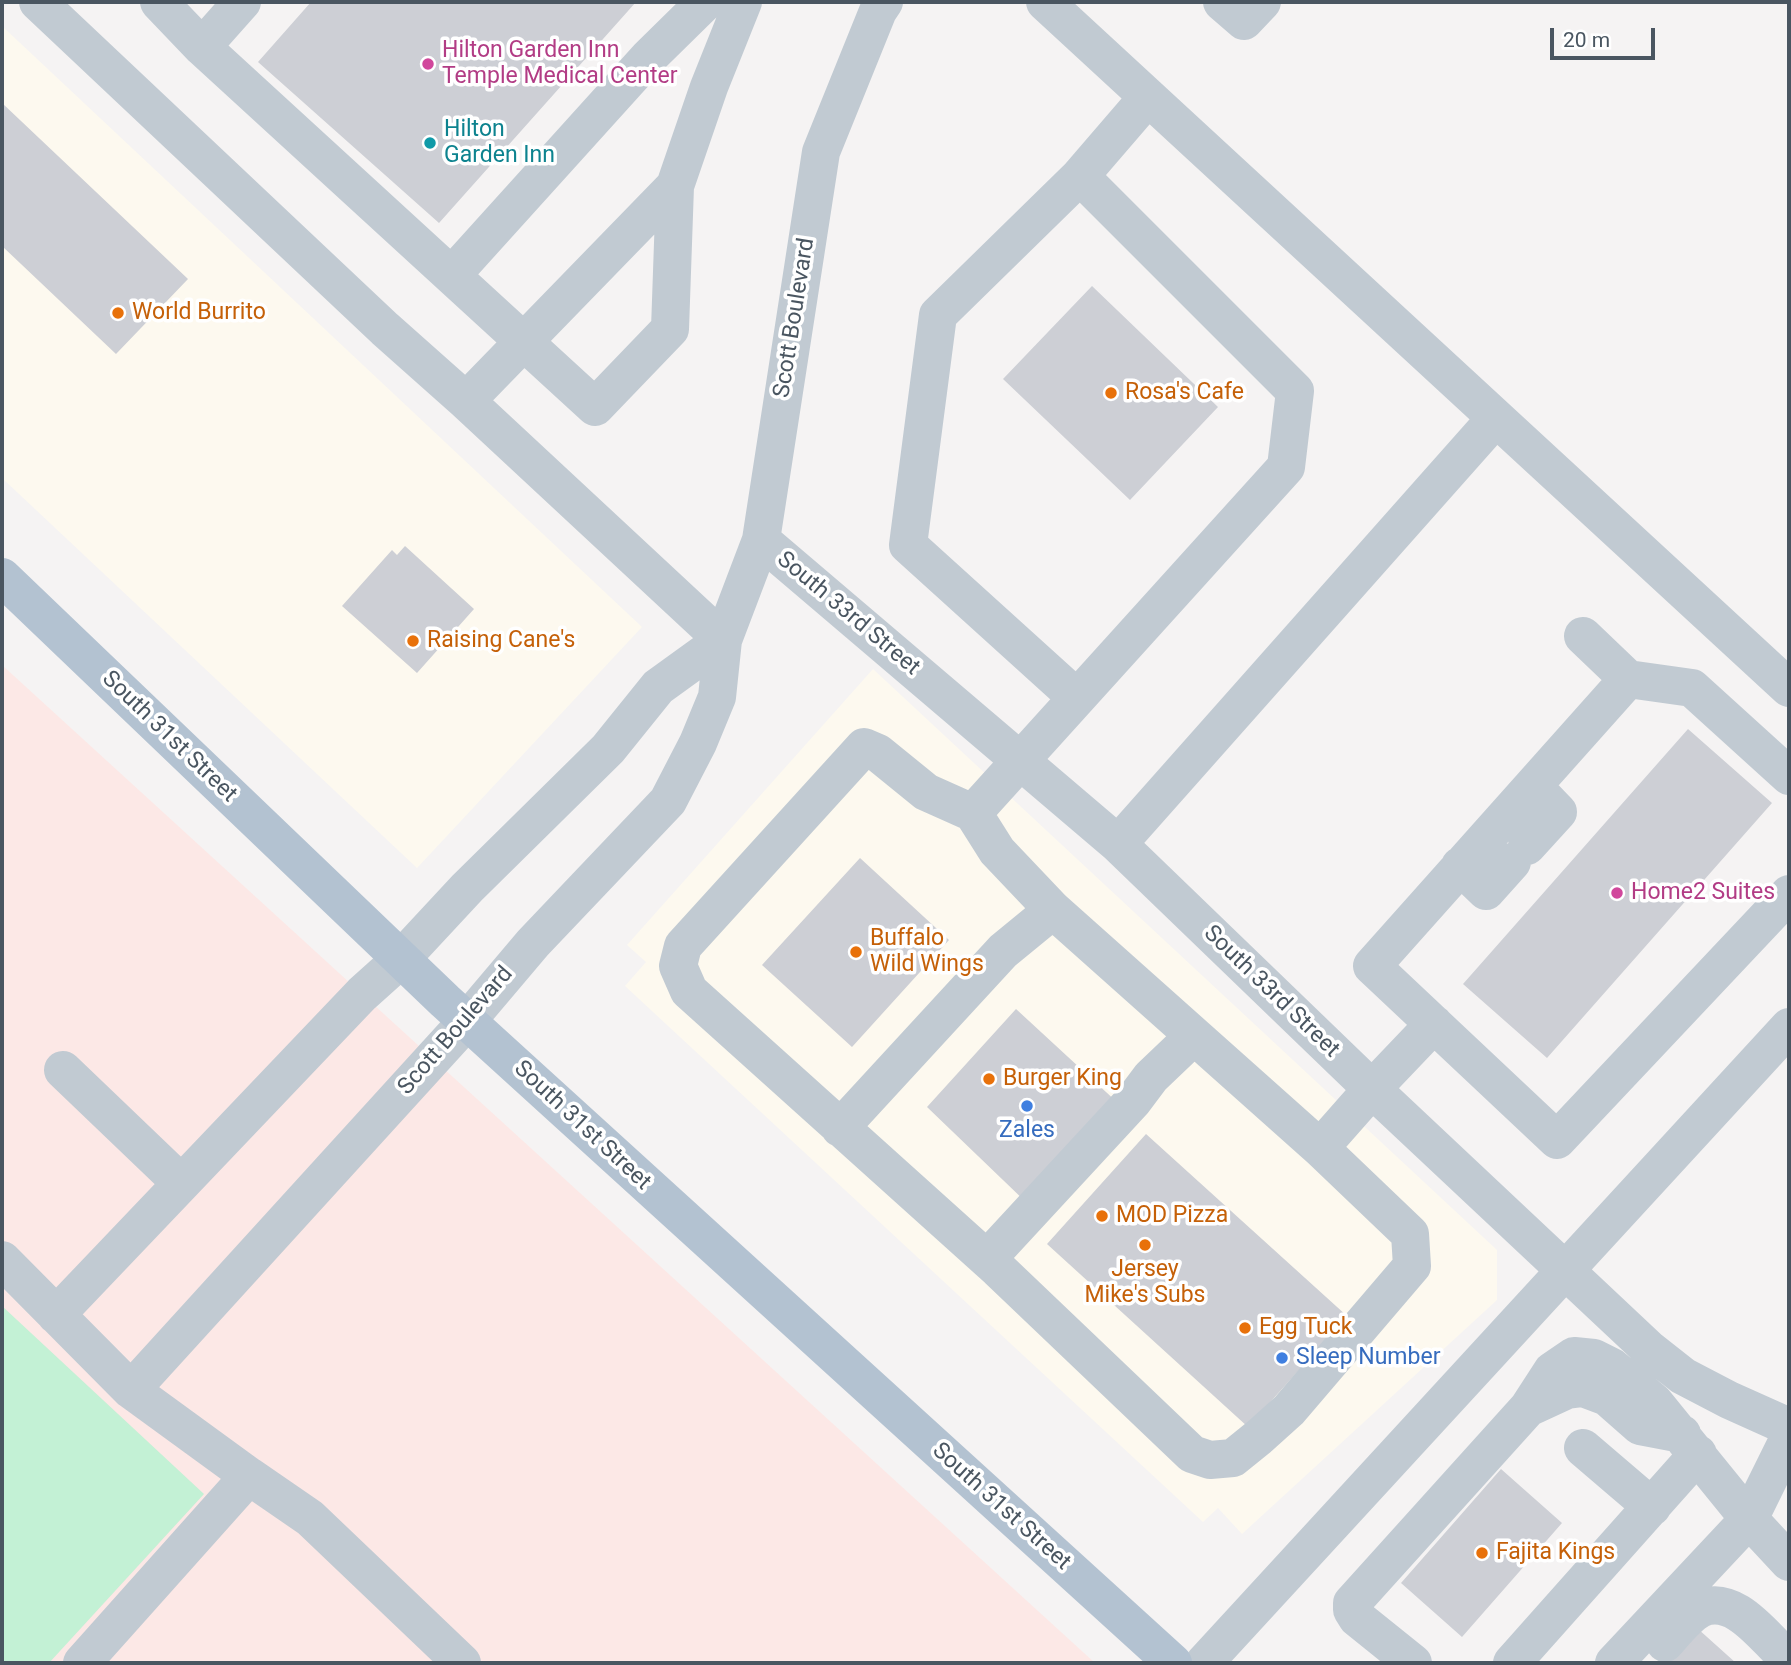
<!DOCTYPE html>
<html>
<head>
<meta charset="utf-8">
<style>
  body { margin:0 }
  #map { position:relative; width:1791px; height:1665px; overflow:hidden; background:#f5f3f3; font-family:Roboto,sans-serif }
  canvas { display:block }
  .frame { position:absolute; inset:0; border:4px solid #4a5661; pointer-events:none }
  .scale { position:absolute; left:1550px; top:28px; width:105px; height:32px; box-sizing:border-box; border:4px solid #4a5661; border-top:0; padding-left:9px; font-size:21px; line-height:24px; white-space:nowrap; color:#4a5661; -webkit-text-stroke:5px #fff; paint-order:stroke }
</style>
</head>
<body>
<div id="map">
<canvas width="1791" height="1665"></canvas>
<div class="frame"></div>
<div class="scale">20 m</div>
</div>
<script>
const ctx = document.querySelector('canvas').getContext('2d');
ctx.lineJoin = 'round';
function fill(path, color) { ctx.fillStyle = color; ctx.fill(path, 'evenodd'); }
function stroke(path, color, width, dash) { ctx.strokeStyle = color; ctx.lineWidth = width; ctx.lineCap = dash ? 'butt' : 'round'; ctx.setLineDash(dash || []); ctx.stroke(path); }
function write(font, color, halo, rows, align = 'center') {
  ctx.font = font + ' Roboto,sans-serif'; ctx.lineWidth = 7; ctx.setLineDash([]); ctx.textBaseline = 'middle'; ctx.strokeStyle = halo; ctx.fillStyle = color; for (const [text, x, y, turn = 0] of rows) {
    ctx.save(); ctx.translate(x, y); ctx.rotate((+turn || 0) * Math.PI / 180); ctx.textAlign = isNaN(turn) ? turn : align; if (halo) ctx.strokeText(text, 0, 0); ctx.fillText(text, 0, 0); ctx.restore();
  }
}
fill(new Path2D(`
  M2,26L642,627L417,868L2,478Z
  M873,669L1497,1250V1300L1242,1534L1218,1508L1203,1522L625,986L646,962L627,945Z`), '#fdf9ef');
fill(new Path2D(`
  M2,665L362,994L1095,1663H2Z`), '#fce8e6');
fill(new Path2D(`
  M2,1306L204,1494L49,1663H2Z`), '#c3f1d5');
fill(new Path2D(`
  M311,2H636L439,223L258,62Z
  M2,103L188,279L116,354L2,246Z
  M1092,286L1218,407L1130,500L1003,379Z
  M405,546L474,609L417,673L342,606L392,550L397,555Z
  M1688,729L1772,803L1547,1058L1463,984Z
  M860,858L949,940L852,1047L762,965Z
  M1016,1009L1119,1104L1029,1205L927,1107Z
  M1146,1134L1347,1316L1248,1427L1047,1244Z
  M1501,1469L1562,1523L1462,1637L1401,1583Z
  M1697,1628L1736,1663H1665Z`), '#cdcfd5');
stroke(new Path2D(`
  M38,2L385,329L466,401L723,640
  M159,2L202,47L595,407L670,329L675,186L709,87L743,2
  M1045,2L1789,688
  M1222,2L1244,21L1262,2
  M202,47L242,2
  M1148,97L1080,176L1295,391L1286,467L973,813L926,792L878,753L864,747L683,946L678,966L689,991L998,1269L1192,1454L1210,1460L1233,1458L1259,1437L1289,1410L1412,1266L1410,1234L1320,1148L1372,1089L1434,1024
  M452,275L649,57L705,2
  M466,401L675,186
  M761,540L1118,844L1372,1089L1650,1350L1683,1376L1729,1400L1789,1427
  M1583,636L1628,679
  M1077,698L908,545L938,315L1080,176
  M1789,776L1692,688L1628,679L1372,966L1557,1140L1789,894
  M973,813L997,851L1053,910L1320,1148
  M1118,844L1496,418
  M1527,846L1558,812L1533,786
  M1460,866L1486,891L1512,862
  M63,1070L181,1183
  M840,1128L1003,951L1053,910
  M987,1259L1133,1101L1151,1077L1194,1036
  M2,1260L131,1390L249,1476L82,1663
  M56,1315L362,994L401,959L467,888L608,749L658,687L723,640
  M131,1390L467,1021L533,943L668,801L698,743L717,697L723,640L761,540L821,152L878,11L884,2
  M1528,1408L1567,1390L1583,1388L1607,1397L1640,1426L1682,1434
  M1583,1448L1652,1507
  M249,1476L310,1518L462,1663
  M1665,1643C1675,1632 1687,1616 1700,1609C1732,1593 1762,1634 1781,1652L1782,1663
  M1204,1663L1789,1027
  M1413,1663L1357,1618L1352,1610V1603L1528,1408L1552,1371L1574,1356L1594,1358L1612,1367L1654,1402L1749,1519L1789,1562
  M1512,1663L1698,1454
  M1614,1663L1749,1519L1789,1438`), '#c1cad2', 38);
stroke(new Path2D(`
  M2,577L445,1001L1173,1663`), '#b3c2d1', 38);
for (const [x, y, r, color] of [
  [428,64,7,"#d1479c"],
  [430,143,7,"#0f9aa8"],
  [118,313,7,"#e8710a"],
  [1111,393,7,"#e8710a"],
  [413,641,7,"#e8710a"],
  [1617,893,7,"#d1479c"],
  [856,952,7,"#e8710a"],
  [989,1079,7,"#e8710a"],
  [1027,1106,7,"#3f7fe0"],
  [1102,1216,7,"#e8710a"],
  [1145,1245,7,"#e8710a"],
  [1245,1328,7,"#e8710a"],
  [1282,1358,7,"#3f7fe0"],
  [1482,1553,7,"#e8710a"]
]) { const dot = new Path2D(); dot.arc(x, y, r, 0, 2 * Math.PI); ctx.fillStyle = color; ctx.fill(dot); stroke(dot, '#fff', 2.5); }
write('23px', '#b23c85', '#fff', [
  ["Hilton Garden Inn",442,51],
  ["Temple Medical Center",442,77],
  ["Home2 Suites",1631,893]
], 'left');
write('23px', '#0d838f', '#fff', [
  ["Hilton",444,130],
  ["Garden Inn",444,156]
], 'left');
write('23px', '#c56008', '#fff', [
  ["World Burrito",132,313],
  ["Rosa's Cafe",1125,393],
  ["Raising Cane's",427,641],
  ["Buffalo",870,939],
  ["Wild Wings",870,965],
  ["Burger King",1003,1079],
  ["MOD Pizza",1116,1216],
  ["Jersey",1145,1270,"center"],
  ["Mike's Subs",1145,1296,"center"],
  ["Egg Tuck",1259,1328],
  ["Fajita Kings",1496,1553]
], 'left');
write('23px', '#4a5661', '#fff', [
  ["Scott Boulevard",795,318,-81],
  ["South 33rd Street",848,614,40],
  ["South 31st Street",169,737,44],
  ["South 33rd Street",1271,992,44],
  ["Scott Boulevard",456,1031,-49],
  ["South 31st Street",582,1126,43],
  ["South 31st Street",1001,1507,42]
]);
write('23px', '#366cbe', '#fff', [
  ["Zales",1027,1131],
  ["Sleep Number",1296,1358,"left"]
]);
</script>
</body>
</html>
